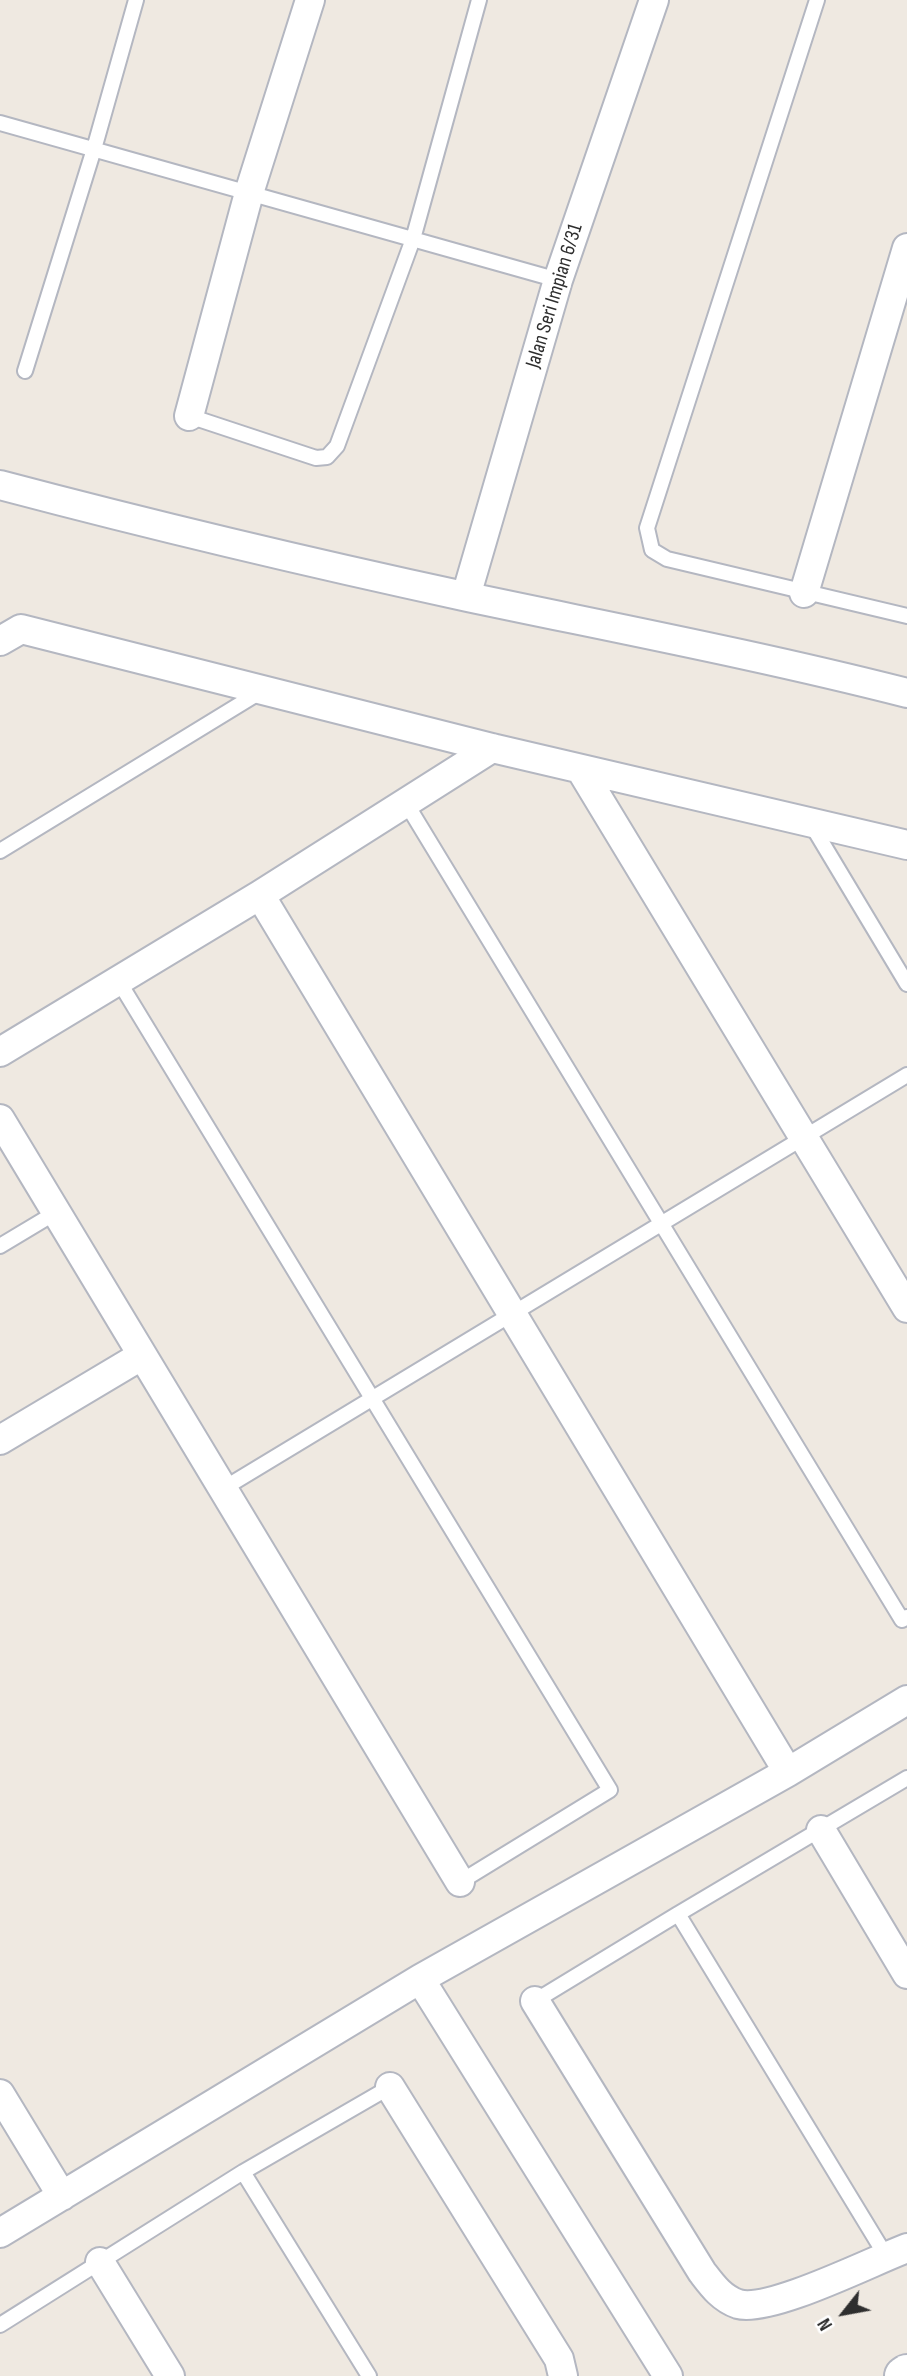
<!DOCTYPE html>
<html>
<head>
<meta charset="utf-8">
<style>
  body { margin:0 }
  #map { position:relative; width:907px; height:2376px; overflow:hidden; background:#efe9e1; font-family:"Sofia Sans Condensed",sans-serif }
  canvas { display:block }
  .north { position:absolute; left:809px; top:2278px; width:70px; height:70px; -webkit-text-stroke:5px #fff; paint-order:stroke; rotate:239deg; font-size:19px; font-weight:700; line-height:28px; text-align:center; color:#2e2e2e }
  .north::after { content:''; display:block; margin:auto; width:24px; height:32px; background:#2e2e2e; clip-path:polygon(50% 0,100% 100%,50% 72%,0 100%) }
</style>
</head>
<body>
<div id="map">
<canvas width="907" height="2376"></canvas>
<div class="north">N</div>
</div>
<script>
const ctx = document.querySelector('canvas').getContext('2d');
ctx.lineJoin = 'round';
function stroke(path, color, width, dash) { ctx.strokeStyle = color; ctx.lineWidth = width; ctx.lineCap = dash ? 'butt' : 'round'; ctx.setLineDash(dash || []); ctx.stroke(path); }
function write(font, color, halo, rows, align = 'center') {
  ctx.font = font + ' "Sofia Sans Condensed",sans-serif'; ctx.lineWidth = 6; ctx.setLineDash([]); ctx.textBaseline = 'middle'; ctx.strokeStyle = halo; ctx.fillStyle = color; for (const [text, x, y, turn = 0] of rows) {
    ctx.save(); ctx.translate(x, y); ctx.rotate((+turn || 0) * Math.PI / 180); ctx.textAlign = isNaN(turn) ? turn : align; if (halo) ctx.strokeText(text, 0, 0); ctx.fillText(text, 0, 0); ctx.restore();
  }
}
const lane = new Path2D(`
  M817,0L647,528L652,550L667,559L907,616
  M0,123L558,280
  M25,371L94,149L136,0
  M189,416L316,458L327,457L337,446L413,239L479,0
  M406,803L902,1620L907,1617
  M811,824L907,984
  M0,851L260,692
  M118,980L610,1790L460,1882
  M0,1246L55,1213
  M221,1490L907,1075
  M678,1914L907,1778
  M535,2001L678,1914L886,2256
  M243,2172L390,2087
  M0,2325L243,2172L369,2376`);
const street = new Path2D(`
  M189,416L249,193L310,0
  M0,485C155,526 311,563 468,597C615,628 762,656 907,693
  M804,593L907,248
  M466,596L558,280L654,0
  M0,641L21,629L492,748L907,845
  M581,770L907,1308
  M260,895L788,1772
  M0,1052L260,895L492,748
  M0,1119L460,1882
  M0,1440L141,1356
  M821,1830L907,1974
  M420,1979L668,2376
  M535,2001L702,2272C712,2285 721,2298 738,2304C770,2313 872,2261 907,2248
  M390,2087L559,2359L563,2376
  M0,2094L62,2196
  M0,2233L420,1979L788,1772L907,1700
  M100,2262L170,2376`);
const secondary = new Path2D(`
  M904,2376L907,2374`);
stroke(lane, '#b4b7c1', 18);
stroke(street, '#b4b7c1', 32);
stroke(secondary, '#b4b7c1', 42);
stroke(lane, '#fff', 14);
stroke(street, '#fff', 28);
stroke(secondary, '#fff', 38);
write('21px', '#2e2e2e', '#fff', [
  ["Jalan Seri Impian 6/31",555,296,-73]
]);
</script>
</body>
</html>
